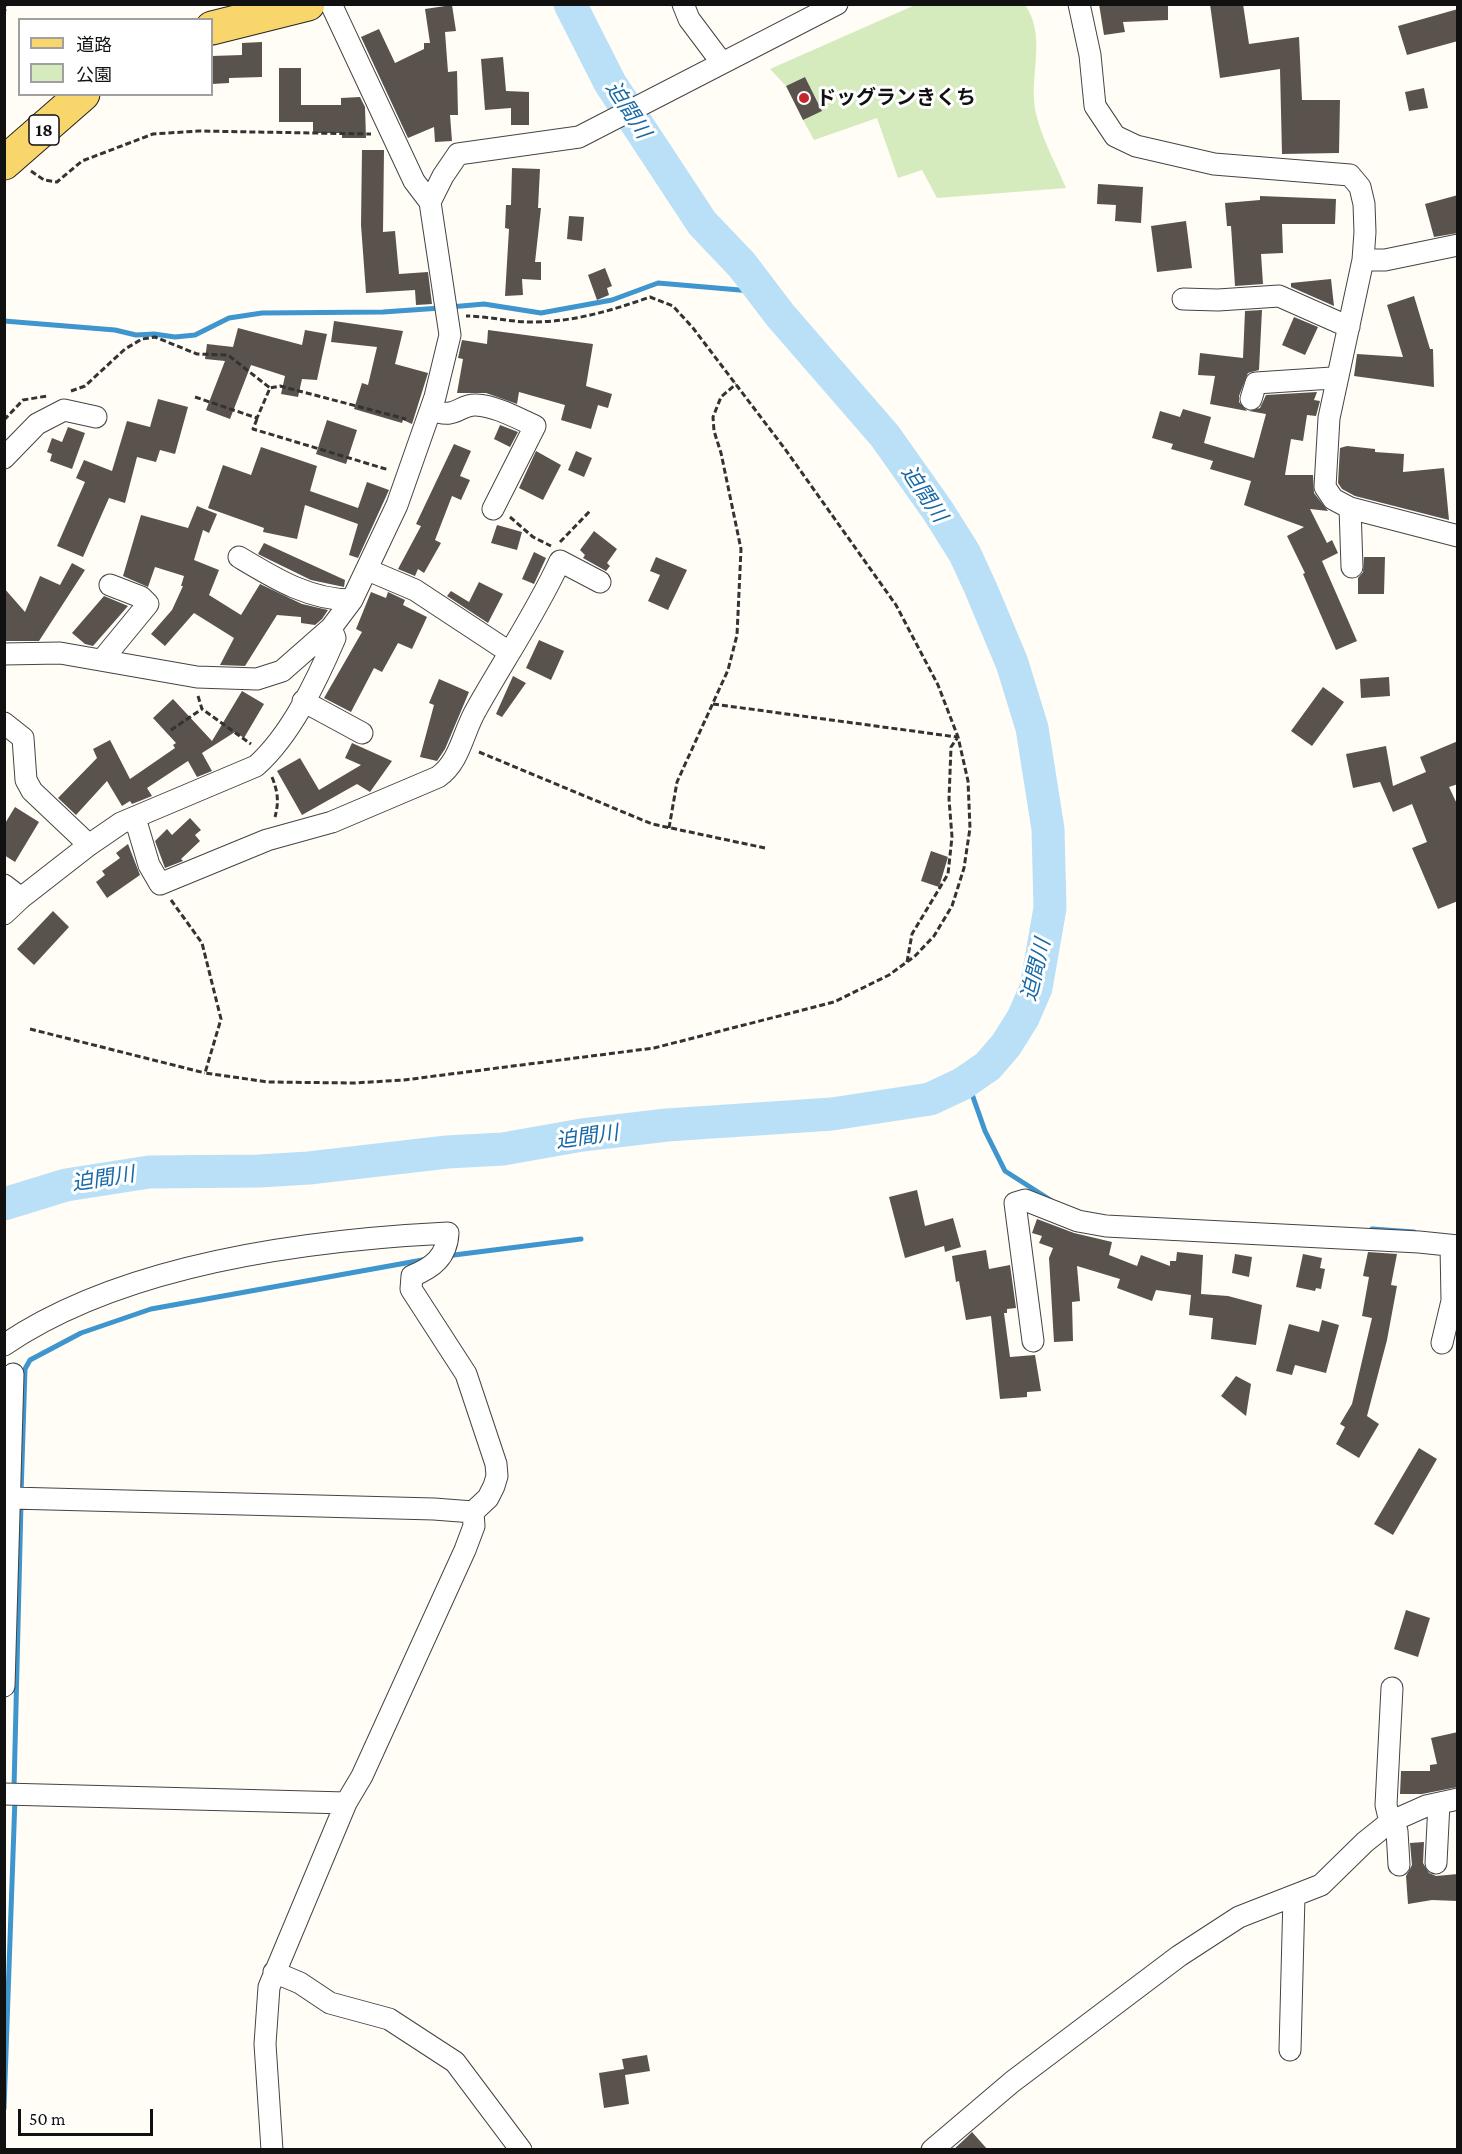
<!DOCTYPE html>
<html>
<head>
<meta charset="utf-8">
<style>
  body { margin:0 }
  #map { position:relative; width:1462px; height:2154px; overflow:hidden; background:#fffdf5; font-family:"Crimson Pro","Noto Sans JP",serif }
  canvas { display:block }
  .frame { position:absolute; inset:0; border:6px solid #111; pointer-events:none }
  .legend { position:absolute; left:18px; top:18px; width:195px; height:78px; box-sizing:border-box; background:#fff; border:2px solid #a0a0a0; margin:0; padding:8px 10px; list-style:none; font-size:18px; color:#111 }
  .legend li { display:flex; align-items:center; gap:12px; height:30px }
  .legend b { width:30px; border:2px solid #a0a0a0 }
  .scale { position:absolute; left:18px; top:2109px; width:135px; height:27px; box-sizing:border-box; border:3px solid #111; border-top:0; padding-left:8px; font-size:18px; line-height:21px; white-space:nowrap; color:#111; -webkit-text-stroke:4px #fff; paint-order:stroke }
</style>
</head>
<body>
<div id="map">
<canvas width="1462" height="2154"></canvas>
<div class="frame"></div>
<ul class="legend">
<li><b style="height:8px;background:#f9d66b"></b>道路</li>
<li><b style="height:16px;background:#d5ebbd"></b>公園</li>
</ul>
<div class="scale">50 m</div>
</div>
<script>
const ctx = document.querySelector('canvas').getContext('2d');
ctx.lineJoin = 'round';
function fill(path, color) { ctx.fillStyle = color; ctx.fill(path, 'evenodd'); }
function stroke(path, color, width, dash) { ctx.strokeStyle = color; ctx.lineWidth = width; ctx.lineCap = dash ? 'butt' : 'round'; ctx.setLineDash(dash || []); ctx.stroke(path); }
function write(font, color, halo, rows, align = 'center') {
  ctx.font = font + ' "Crimson Pro","Noto Sans JP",serif'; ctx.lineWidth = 6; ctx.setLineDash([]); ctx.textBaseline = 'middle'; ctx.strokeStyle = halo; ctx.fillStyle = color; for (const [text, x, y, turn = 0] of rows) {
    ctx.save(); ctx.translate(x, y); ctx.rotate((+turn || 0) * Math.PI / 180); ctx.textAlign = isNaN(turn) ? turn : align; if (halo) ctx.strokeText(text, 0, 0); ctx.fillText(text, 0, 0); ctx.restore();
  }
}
fill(new Path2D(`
  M915,5H1025C1045,33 1032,68 1034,100C1036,129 1055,161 1066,188L937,198L922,170L898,178L877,118L814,140L803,120L822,110L805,77L786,86L770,69Z`), '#d5ebbd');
stroke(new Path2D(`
  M450,307L484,304L541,313L612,300L658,283L763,292
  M4,321L115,330L136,335L154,334L175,337L195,335L229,318L262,313L383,312L441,308
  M967,1080L985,1131L1005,1171L1052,1201
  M1372,1229L1414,1232
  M446,1256L581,1239
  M21,1495L25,1369L30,1360L81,1333L151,1309L428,1259
  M14,1788L21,1504
  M4,2109L15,1798`), '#3f96cf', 5);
stroke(new Path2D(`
  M4,1204L66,1185L149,1172L259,1171L309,1168L447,1152L503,1149L582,1135L667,1125L832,1114L930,1099L962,1084L988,1066L1006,1045L1023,1018L1036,988L1050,908L1048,829L1032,728L1012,663L981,589L965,554L938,511L885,436L780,315L742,265L702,223L610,83L570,4`), '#b9e0f7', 33);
fill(new Path2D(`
  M1099,4H1168V20L1123,22L1125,32L1104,35Z
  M1210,4H1243L1249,44L1299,37L1302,100H1340L1339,153L1282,154L1280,69L1220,78Z
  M452,5L456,31L445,32L448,72L457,71L458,115H450L452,141L435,142L434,127L408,138L361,37L379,29L395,63L424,49V43H430L425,9Z
  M1458,9V41L1407,55L1398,26Z
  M262,42V77L229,78V83L212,84V56L242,55V43Z
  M503,57L506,91L529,92V125H511V108L485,110L481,59Z
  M279,68H301V105H341V98L360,97L365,107L366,138H342V133H313V122H279Z
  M805,77L822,111L803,120L786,86Z
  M1424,88L1428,108L1409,111L1405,92Z
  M362,150H384L383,232L395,231L399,274L428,272L432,304L416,305L415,290L366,293L361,225Z
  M512,168L540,169L538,208H541L535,262H541V280L522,279L523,295L505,296L509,229L505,228L506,205H511Z
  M1098,184L1143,187L1141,223L1115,221L1116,205L1097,204Z
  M1458,195V233L1434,237L1425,204Z
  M1260,196L1336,199L1335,224H1282L1283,253L1261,254L1263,284L1235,286L1231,226H1227L1225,203L1260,200Z
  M569,216L584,217L582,241L567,239Z
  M1186,221L1192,268L1157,272L1151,226Z
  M605,268L612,286L607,288L609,295L597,300L588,275Z
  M1331,279L1334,306L1291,287V283Z
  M1414,296L1430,349H1433L1434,387L1354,376L1357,354L1403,357L1387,305Z
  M1262,310L1259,370L1248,373L1239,396V402L1247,411L1210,404L1215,376L1198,375L1200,353L1243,358L1245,311Z
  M1294,317L1318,327L1305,355L1282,345Z
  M334,321L403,331L395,364L428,373L412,424L403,420L402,423L354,409L362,383L368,385L377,347L331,342Z
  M238,328L302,345L305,330L327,334L317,380L302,379L298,397L281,394L285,376L251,365L230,419L206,410L225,361L205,359L207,344L233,347Z
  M488,330L593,344L586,386L612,394L608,408L598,405L591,429L561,420L565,405L519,392L517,404L486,393H457L463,359L458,358L462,340L487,344Z
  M1317,392L1314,400L1320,401L1316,416L1307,415L1303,441L1291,439L1285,475H1313L1314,493L1328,511L1310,509L1327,543L1332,540L1338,553L1322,561L1357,641L1336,650L1303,574L1305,573L1287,536L1304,527L1244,505L1251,481L1210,469L1213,461L1171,449L1173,444L1152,438L1160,411L1180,417L1183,409L1211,417L1204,443L1254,458L1266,414L1249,411L1260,408L1266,395Z
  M158,399L188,407L175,454L160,450L156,462L137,457L125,503L109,498L83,557L57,546L85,482L76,478L84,460L112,471L127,421L150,427Z
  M327,420L357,430L346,464L316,454Z
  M500,425L518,432L510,447L494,439Z
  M68,427L85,433L72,469L50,461L52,454L47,452L52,438L62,442Z
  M454,444L471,451L460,476L470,480L461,500L452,496L435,540L441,543L424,573L418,569L415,576L398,569L421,526L416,524Z
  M1347,446L1375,449V452L1404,454L1403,472L1444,468L1449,520L1355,496L1342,489L1338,483L1340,448Z
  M261,447L317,466L310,491L358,508L367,482L389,490L358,558L349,555L358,524L305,505L297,539L263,532L264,528L208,508L223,465L251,475Z
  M536,451L561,465L543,500L519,488Z
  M576,451L592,458L584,477L568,470Z
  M197,506L217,514L209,533L203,530L194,560L219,570L209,595L241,615L260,584L302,604L328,610L322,619L315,625L301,623V617L277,615L245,666L220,665L234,638L194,613L165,646L151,634L172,610L183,586H181L184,576L155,567L148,587L123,576L141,515L188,528Z
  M497,525L522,532L517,550L491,543Z
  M594,531L617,549L607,563L610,566L606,571L583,558L585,555L580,550Z
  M264,543L345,580L344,587L311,580L272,561L258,554Z
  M534,552L546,558L534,584L522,579Z
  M656,557L687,570L668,610L648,601L660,575L650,571Z
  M1364,557H1385L1384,594H1358V578L1363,572Z
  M72,563L85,570L39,641H4V588L25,612L40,576L60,585Z
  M479,582L503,594L488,623L447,596L451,591L469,602Z
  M371,592L386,598L388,592L405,600L403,605L427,617L412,649L398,643L382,672L374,668L351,712L324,698L362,632L356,629Z
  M104,596L128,606L93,646L85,644L72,633Z
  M539,640L564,651L551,680L526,668Z
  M513,676L526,683L502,717L496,714Z
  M1389,677L1390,696L1361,698L1360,679Z
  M439,679L469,692L445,749L437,761L420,757L434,705L429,703Z
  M1323,687L1344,702L1312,746L1291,731Z
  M242,691L264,704L244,738L235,732L202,753L212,771L197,777L188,761L147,788L152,796L132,804L130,801L122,806L107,781L76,815L58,798L97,758L93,749L110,740L130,779L175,748L173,745L176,743L153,718L173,699L212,741Z
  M1458,741V784L1449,787L1458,806V901L1438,909L1412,848L1427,842L1412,804L1393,812L1380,782L1353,788L1346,754L1386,746L1393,786L1426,772L1420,757Z
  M352,743L392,761L370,792L357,784L302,815L277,771L300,758L319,790L361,765L345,758Z
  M15,807L39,822L15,862L4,855V825Z
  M190,818L201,830L195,835L200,841L181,859L183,861L165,868L155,841L167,829L172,835Z
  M128,844L140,875L107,898L96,882L105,875L102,871L120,858L116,853Z
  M931,851L948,857L939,887L921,881Z
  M53,911L69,927L34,965L17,949Z
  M917,1190L925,1226L953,1218L961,1247L945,1252L944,1246L905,1258L889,1197Z
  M1037,1219L1074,1233L1112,1242L1109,1255L1137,1266L1141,1255L1170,1266V1261H1176L1177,1252L1203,1255L1201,1294L1228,1296L1262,1305L1256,1345L1211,1339L1213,1318L1189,1315L1191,1295L1156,1290L1152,1301L1117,1288L1120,1279L1077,1266L1080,1301L1072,1302L1073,1341L1054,1342L1049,1258L1053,1248L1039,1243L1042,1236L1032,1233Z
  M986,1250L989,1269L1010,1265L1016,1308L1007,1309V1313H1004L1010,1357L1035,1355L1041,1391L1027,1392V1397L1000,1399L991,1316L966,1320L959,1281L956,1282L952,1256Z
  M1368,1252L1397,1254L1391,1285L1397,1286L1387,1340L1367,1416L1379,1424L1359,1458L1336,1444L1345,1427L1340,1424L1352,1404L1372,1318L1362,1316L1369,1277L1363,1276Z
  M1235,1254L1252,1257L1249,1277L1232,1273Z
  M1303,1254L1322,1258L1320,1268L1325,1269L1321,1289L1316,1288L1315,1291L1296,1287Z
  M1322,1320L1339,1325L1326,1373L1295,1365L1292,1375L1276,1371L1289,1324L1319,1332Z
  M1236,1376L1251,1384L1246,1416L1221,1396Z
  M1419,1448L1437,1459L1393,1535L1374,1524Z
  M1406,1610L1430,1618L1418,1657L1394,1649Z
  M1458,1732V1787L1422,1794H1400L1401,1771H1430V1765L1437,1764L1431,1738Z
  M1424,1842L1423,1863L1429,1873L1436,1876L1458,1874V1901L1432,1900L1408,1904L1406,1876L1412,1865L1410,1843Z
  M647,2055L650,2071L625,2075L629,2104L604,2108L599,2073L624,2069L622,2059Z
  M972,2132L988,2150H953L966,2138Z`), '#5a524d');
const minor = new Path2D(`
  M683,4L689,19L722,63
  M1079,4L1090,55L1095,106L1115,136L1136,146L1214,164L1350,175L1360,187L1364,204L1365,232L1363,260L1329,418L1325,487L1333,499L1350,508L1458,536
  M430,202L443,176L458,154L579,137L837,4
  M1363,260H1385L1458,245
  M1183,299L1218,300L1279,296L1349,327
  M1251,399L1256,383L1332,378L1337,381
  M431,409C455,421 459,404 476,405C496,406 517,418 535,426L493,509
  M4,458L37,424L64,410L96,417
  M1350,508L1352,567
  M239,557C274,578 309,600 352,600
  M368,570L415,590L509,652
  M4,654L60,653L197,677L257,679L282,671L331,628L352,600L397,505L435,397L450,335L430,202L414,181L331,4
  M102,660L148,604L141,597L110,585
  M303,701L362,733
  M4,723L23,738L26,780L32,791L89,845
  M135,818L149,865L160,884L267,840L332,822L438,777C460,762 463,732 476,710C504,660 536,613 560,561L600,582
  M4,885L21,898
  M4,914L21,898L89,845L121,823L256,766C291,735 317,680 335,638L331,628
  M1033,1341L1015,1203L1025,1200L1078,1221L1106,1226L1419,1242L1458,1246
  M1442,1343L1452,1301L1451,1246
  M4,1345C123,1264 307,1240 448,1233C447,1257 432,1268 412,1276L411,1289L466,1374L496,1464L497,1476L494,1486L488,1498L473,1512L434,1509L11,1498
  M4,1686L13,1374
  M1392,1688L1386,1805L1390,1822L1397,1831L1399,1865
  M4,1794L346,1803
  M1436,1863L1439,1803
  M274,1972L300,1983L330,2003L389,2019L455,2062L521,2150
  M1290,2050L1294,1896
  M272,2150L265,2044L269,1987L346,1803L362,1776L465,1550L474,1526L473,1512
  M932,2150L1012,2082L1179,1956L1239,1917L1321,1885L1365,1842L1390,1822L1426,1806L1458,1799`);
const primary = new Path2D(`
  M212,28L308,4
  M4,163L83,94`);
stroke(minor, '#444', 23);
stroke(primary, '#222', 35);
stroke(new Path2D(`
  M4,15L6,4
  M31,171L44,180L57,182L82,161L153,134L199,131L371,134
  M71,391L85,386L125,349L142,339L155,337L197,354L228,355L270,388
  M195,397L257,418L270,388L280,386L406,419
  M257,419L253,429L389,470
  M4,420L23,400L47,396
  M510,517L533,537L551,546
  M560,542L590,511
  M198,696L202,709L251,744
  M713,704L957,737
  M171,730L202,709
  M479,752L652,824L765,848
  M272,777C278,792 279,802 275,817
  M669,828L677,782L728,670L737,635L741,549L721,453L714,431L713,417L721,397L736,384
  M171,900L202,943L221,1019L205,1073L268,1082L354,1083L404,1080L654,1048L834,1002L889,975L915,956L934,936L952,906L964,868L970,828L968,781L958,737L938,685L896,605L785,449L693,328L673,306L650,297C610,311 574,322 531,322C509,322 487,316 466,316
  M907,962L912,934L948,874L952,837L949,799L951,747L958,737
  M30,1029L205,1073`), '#333', 3, [6, 3]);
stroke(minor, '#fff', 21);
stroke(primary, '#f9d66b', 33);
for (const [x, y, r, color] of [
  [804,98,6,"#c4262e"]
]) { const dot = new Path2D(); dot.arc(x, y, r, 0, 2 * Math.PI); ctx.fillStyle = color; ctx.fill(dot); stroke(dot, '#fff', 2); }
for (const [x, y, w] of [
  [44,130,30]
]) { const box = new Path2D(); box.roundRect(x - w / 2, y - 15, w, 30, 4.5); ctx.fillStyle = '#fff'; ctx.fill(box); stroke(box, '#111', 1.5); }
write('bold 18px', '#111', null, [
  ["18",44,130]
]);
write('bold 20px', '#111', '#fff', [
  ["ドッグランきくち",816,98]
], 'left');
write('italic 21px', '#1768a6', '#fff', [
  ["迫間川",628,110,57],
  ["迫間川",924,494,56],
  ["迫間川",1036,970,-76],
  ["迫間川",587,1137,-8],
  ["迫間川",103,1179,-9]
]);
</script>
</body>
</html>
